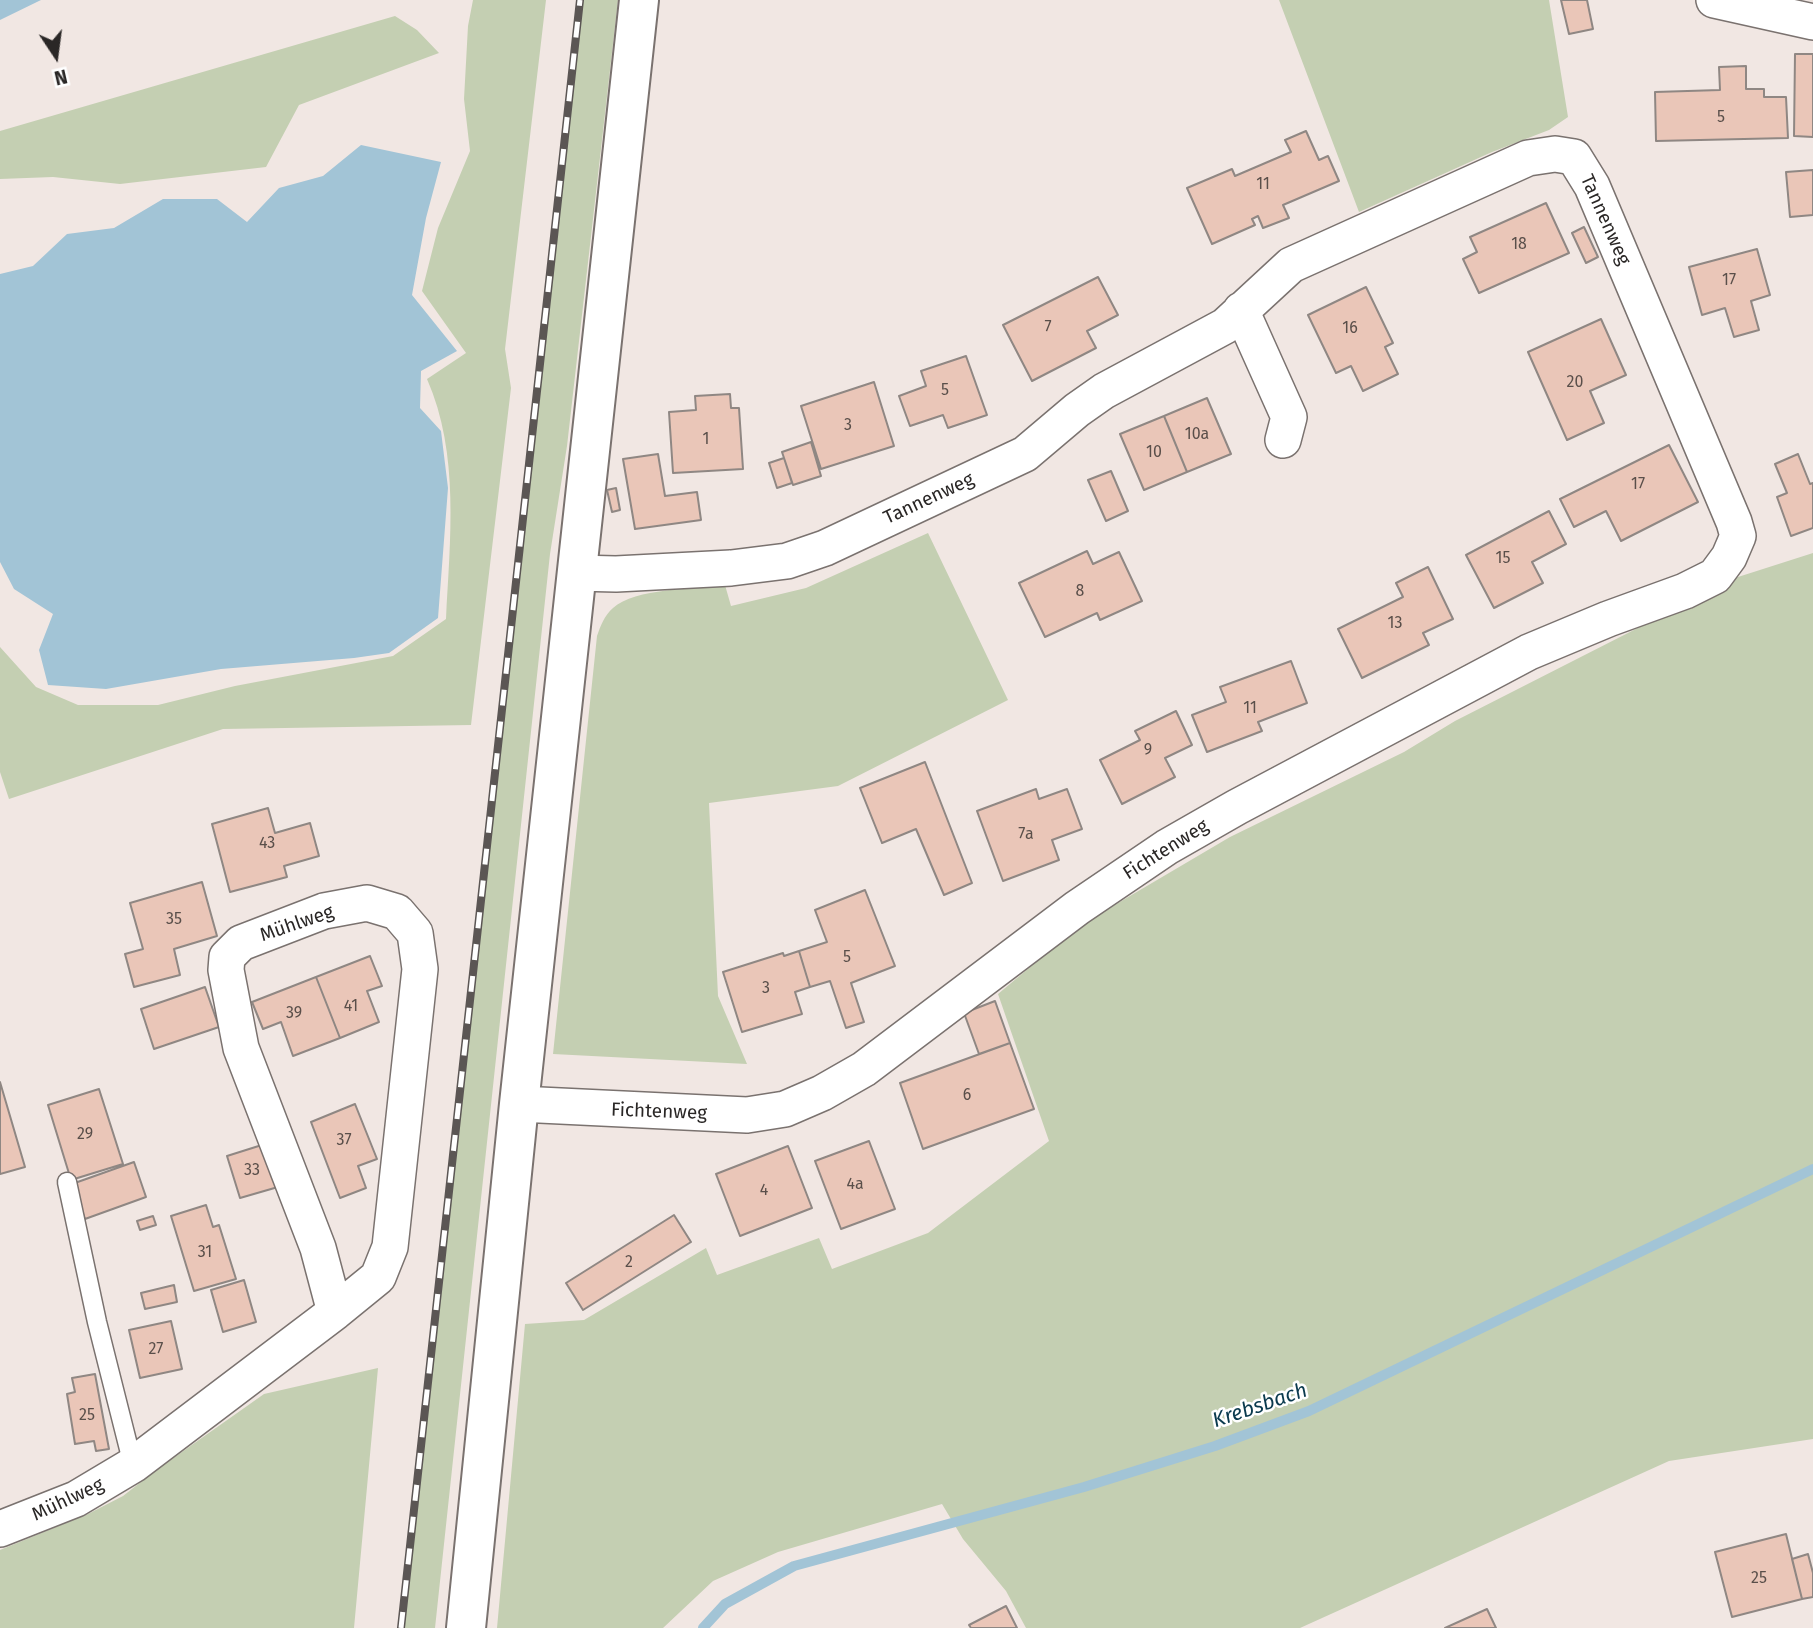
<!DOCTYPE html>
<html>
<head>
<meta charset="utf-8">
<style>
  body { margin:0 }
  #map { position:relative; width:1813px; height:1628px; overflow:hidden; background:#f1e7e3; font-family:"Fira Sans",sans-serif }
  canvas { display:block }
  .north { position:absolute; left:21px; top:21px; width:70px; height:70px; -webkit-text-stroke:5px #fff; paint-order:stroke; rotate:167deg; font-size:19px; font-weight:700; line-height:28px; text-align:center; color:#2a2726 }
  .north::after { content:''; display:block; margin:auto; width:24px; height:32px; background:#2a2726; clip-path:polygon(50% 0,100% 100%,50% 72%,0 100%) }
</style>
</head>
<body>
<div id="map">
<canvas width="1813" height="1628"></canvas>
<div class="north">N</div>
</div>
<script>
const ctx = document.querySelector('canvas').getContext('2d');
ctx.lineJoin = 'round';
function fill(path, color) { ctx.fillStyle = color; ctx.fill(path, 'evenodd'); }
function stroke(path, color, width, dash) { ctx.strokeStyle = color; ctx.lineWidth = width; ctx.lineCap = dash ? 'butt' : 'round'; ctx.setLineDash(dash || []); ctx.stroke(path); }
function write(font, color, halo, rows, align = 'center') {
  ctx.font = font + ' "Fira Sans",sans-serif'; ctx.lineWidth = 5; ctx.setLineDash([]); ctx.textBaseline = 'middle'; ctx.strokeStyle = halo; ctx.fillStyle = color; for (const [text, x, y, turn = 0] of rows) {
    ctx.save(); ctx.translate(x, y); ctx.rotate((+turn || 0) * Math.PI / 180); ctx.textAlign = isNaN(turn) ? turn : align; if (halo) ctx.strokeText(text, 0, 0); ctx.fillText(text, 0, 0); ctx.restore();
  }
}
fill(new Path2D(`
  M473,0H546L505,349L511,388L471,725L223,729L9,799L0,772V647L36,687L78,705H158L235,686L393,656L446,619C450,540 460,454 427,379L466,353L422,291L438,228L470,151L464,99L468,26Z
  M580,0H618L567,446L550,554L435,1628H401Z
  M1279,0H1549L1568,117L1549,130L1492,152L1359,212Z
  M395,16L417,30L439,53L299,105L266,167L120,184L53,177L0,179V131Z
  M928,533L1008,700L838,786L709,803L718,996L747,1064L553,1054L597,636C601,625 604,616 613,608C635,588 695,589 725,585L731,606L806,588Z
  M1813,553V1439L1669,1461L1300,1628H1026L1006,1591L963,1539L942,1504L778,1552L713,1581L663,1628H497L525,1324L584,1320L706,1248L717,1275L819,1238L832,1269L928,1233L1049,1141L998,994L1079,926L1230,837L1404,752L1455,721L1738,577Z
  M378,1368L354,1628H0V1550L88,1514L123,1496L155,1471L264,1394Z`), '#c4cfb2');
fill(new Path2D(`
  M0,0H41L0,20Z
  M361,145L441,162L426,218L412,295L457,351L421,371L420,408L441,431L448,488L438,618L389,653L354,658L221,669L106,689L48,685L39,650L53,614L14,589L0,562V274L33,266L67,234L114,228L163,199H217L247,222L279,188L323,176Z`), '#a2c4d6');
stroke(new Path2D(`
  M703,1628L725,1604L794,1566L1084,1487L1215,1446L1309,1411L1813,1169`), '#a2c4d6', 10);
const building = new Path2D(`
  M1561,0H1587L1593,29L1569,34Z
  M1795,54H1813V137L1794,136Z
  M1746,66V89H1764V97H1786L1788,138L1656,141L1655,92L1720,90L1719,67Z
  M1306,131L1319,160L1328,156L1339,181L1283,205L1289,218L1263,228L1258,216L1252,219L1255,225L1212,244L1187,188L1232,169L1235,176L1291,152L1285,140Z
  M1813,170V215L1790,217L1786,172Z
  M1546,203L1569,253L1479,293L1463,259L1477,252L1470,237Z
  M1584,227L1598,257L1586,263L1572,233Z
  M1757,249L1770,295L1751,301L1759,330L1734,337L1725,308L1702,315L1689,267Z
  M1098,277L1118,315L1087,331L1096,348L1032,381L1003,325Z
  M1366,287L1393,343L1385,347L1398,374L1363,391L1351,366L1336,373L1308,315Z
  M1601,319L1626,375L1590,391L1604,423L1567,440L1528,352Z
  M966,356L987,415L948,428L943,415L910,426L899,396L926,386L921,371Z
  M874,382L894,446L821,469L801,406Z
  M730,394L731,408H739L743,469L673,473L669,412L696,410L695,396Z
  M1207,398L1231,454L1187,472L1164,416Z
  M1164,416L1187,472L1144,490L1120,434Z
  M811,442L821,476L793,485L782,452Z
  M1669,445L1698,502L1621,541L1606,511L1574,527L1560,499Z
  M658,454L665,496L697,492L701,520L635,529L623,459Z
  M1798,454L1810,484L1813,483V528L1791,536L1777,497L1787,493L1775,464Z
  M784,458L792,483L777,488L769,463Z
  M1111,471L1128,511L1106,521L1088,480Z
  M616,488L620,510L612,512L607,490Z
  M1549,511L1566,544L1532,562L1543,583L1494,608L1466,555Z
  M1087,551L1093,564L1119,552L1142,601L1100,620L1097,613L1045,637L1019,583Z
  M1428,567L1453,619L1423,633L1429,645L1362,678L1338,629L1403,597L1396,583Z
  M1291,661L1307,703L1258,722L1262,731L1207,752L1192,715L1226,702L1220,687Z
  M1176,711L1192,745L1165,758L1175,777L1122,804L1100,760L1140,740L1135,731Z
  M925,762L972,883L944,895L916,829L882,843L860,788Z
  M1036,789L1039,799L1067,789L1082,829L1052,840L1059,860L1003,881L977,811Z
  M268,808L275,833L310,823L319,856L284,866L287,877L230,892L212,824Z
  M202,882L217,936L174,949L180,975L134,987L125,954L143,949L130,903Z
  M865,890L895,966L851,983L864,1022L846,1028L830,981L810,987L799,951L827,942L815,910Z
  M799,951L810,987L795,992L802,1014L742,1032L723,972L783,953L784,956Z
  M370,956L382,986L367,991L379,1022L340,1038L316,977Z
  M316,977L340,1038L293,1056L281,1022L263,1029L252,1002Z
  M205,987L219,1027L154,1049L141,1009Z
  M995,1001L1010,1043L979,1054L964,1013Z
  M1010,1043L1034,1109L923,1149L900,1083Z
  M0,1082L25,1167L0,1174Z
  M99,1089L123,1164L71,1180L48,1105Z
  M355,1104L377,1159L358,1166L366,1188L340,1198L311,1122Z
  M869,1141L895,1209L841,1229L815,1161Z
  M265,1144L278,1187L240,1198L227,1156Z
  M788,1146L812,1208L740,1236L716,1174Z
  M134,1162L146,1197L85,1219L72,1184Z
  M206,1205L213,1227L219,1225L236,1279L194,1291L171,1216Z
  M674,1215L691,1242L583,1310L566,1283Z
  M153,1216L156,1225L140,1230L137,1221Z
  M244,1280L256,1322L223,1332L211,1290Z
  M174,1285L177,1302L145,1309L141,1293Z
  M171,1321L182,1369L140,1378L129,1330Z
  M95,1374L109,1449L96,1451L94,1441L75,1444L67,1394L75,1392L72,1378Z
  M1786,1534L1802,1599L1732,1617L1715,1552Z
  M1808,1554L1813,1573V1597L1802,1599L1792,1559Z
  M1006,1606L1017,1628H971L969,1625Z
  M1487,1609L1496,1628H1445Z`);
fill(building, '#eac6b8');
stroke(building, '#8f8783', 2);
const lane = new Path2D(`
  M67,1182L97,1322L133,1465`);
const street = new Path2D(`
  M1714,0L1813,22
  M1241,310L1289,417L1283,440
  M519,1104L747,1115L785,1109L822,1093L864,1069L1077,908L1167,847L1237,807L1529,652L1608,619L1685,591L1715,576L1729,557L1738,536L1734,522L1592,186L1574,157L1555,154L1528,158L1291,265L1225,326L1104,391L1077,410L1025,454L825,548L787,561L731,568L616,574L576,573
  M0,1529L76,1499L133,1465L335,1312L378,1277L390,1247L420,969L415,933L397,912L367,903L324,911L241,943L227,957L226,970L241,1048L318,1248L335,1312`);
const secondary = new Path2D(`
  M466,1628L519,1104L639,0`);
stroke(lane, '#7a726f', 21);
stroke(street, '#7a726f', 38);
stroke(secondary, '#7a726f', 42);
stroke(lane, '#fff', 18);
stroke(street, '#fff', 35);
stroke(secondary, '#fff', 38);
const rail = new Path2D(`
  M401,1628L580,0`);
stroke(rail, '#5b5654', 8);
stroke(rail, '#fff', 5, [16]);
write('16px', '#5a4f4a', null, [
  ["5",1721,118],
  ["11",1263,185],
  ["18",1519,245],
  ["17",1729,281],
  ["7",1048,328],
  ["16",1350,329],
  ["20",1575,383],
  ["5",945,391],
  ["3",848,426],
  ["10a",1197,435],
  ["1",706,440],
  ["10",1154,453],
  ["17",1638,485],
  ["15",1503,559],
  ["8",1080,592],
  ["13",1395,624],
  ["11",1250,709],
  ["9",1148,751],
  ["7a",1026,835],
  ["43",267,844],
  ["35",174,920],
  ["5",847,958],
  ["3",766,989],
  ["41",351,1007],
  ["39",294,1014],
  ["6",967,1096],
  ["29",85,1135],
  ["37",344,1141],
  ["33",252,1171],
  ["4a",855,1185],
  ["4",764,1191],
  ["31",205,1253],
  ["2",629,1263],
  ["27",156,1350],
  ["25",87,1416],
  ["25",1759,1579]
]);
write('19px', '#2a2726', '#fff', [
  ["Tannenweg",1605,220,66],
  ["Tannenweg",929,499,-25],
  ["Fichtenweg",1166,850,-32],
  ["Mühlweg",297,924,-19],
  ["Fichtenweg",659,1112,2],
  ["Mühlweg",68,1500,-25]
]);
write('italic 21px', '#0a3a4e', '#fff', [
  ["Krebsbach",1260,1406,-19]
]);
</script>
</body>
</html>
